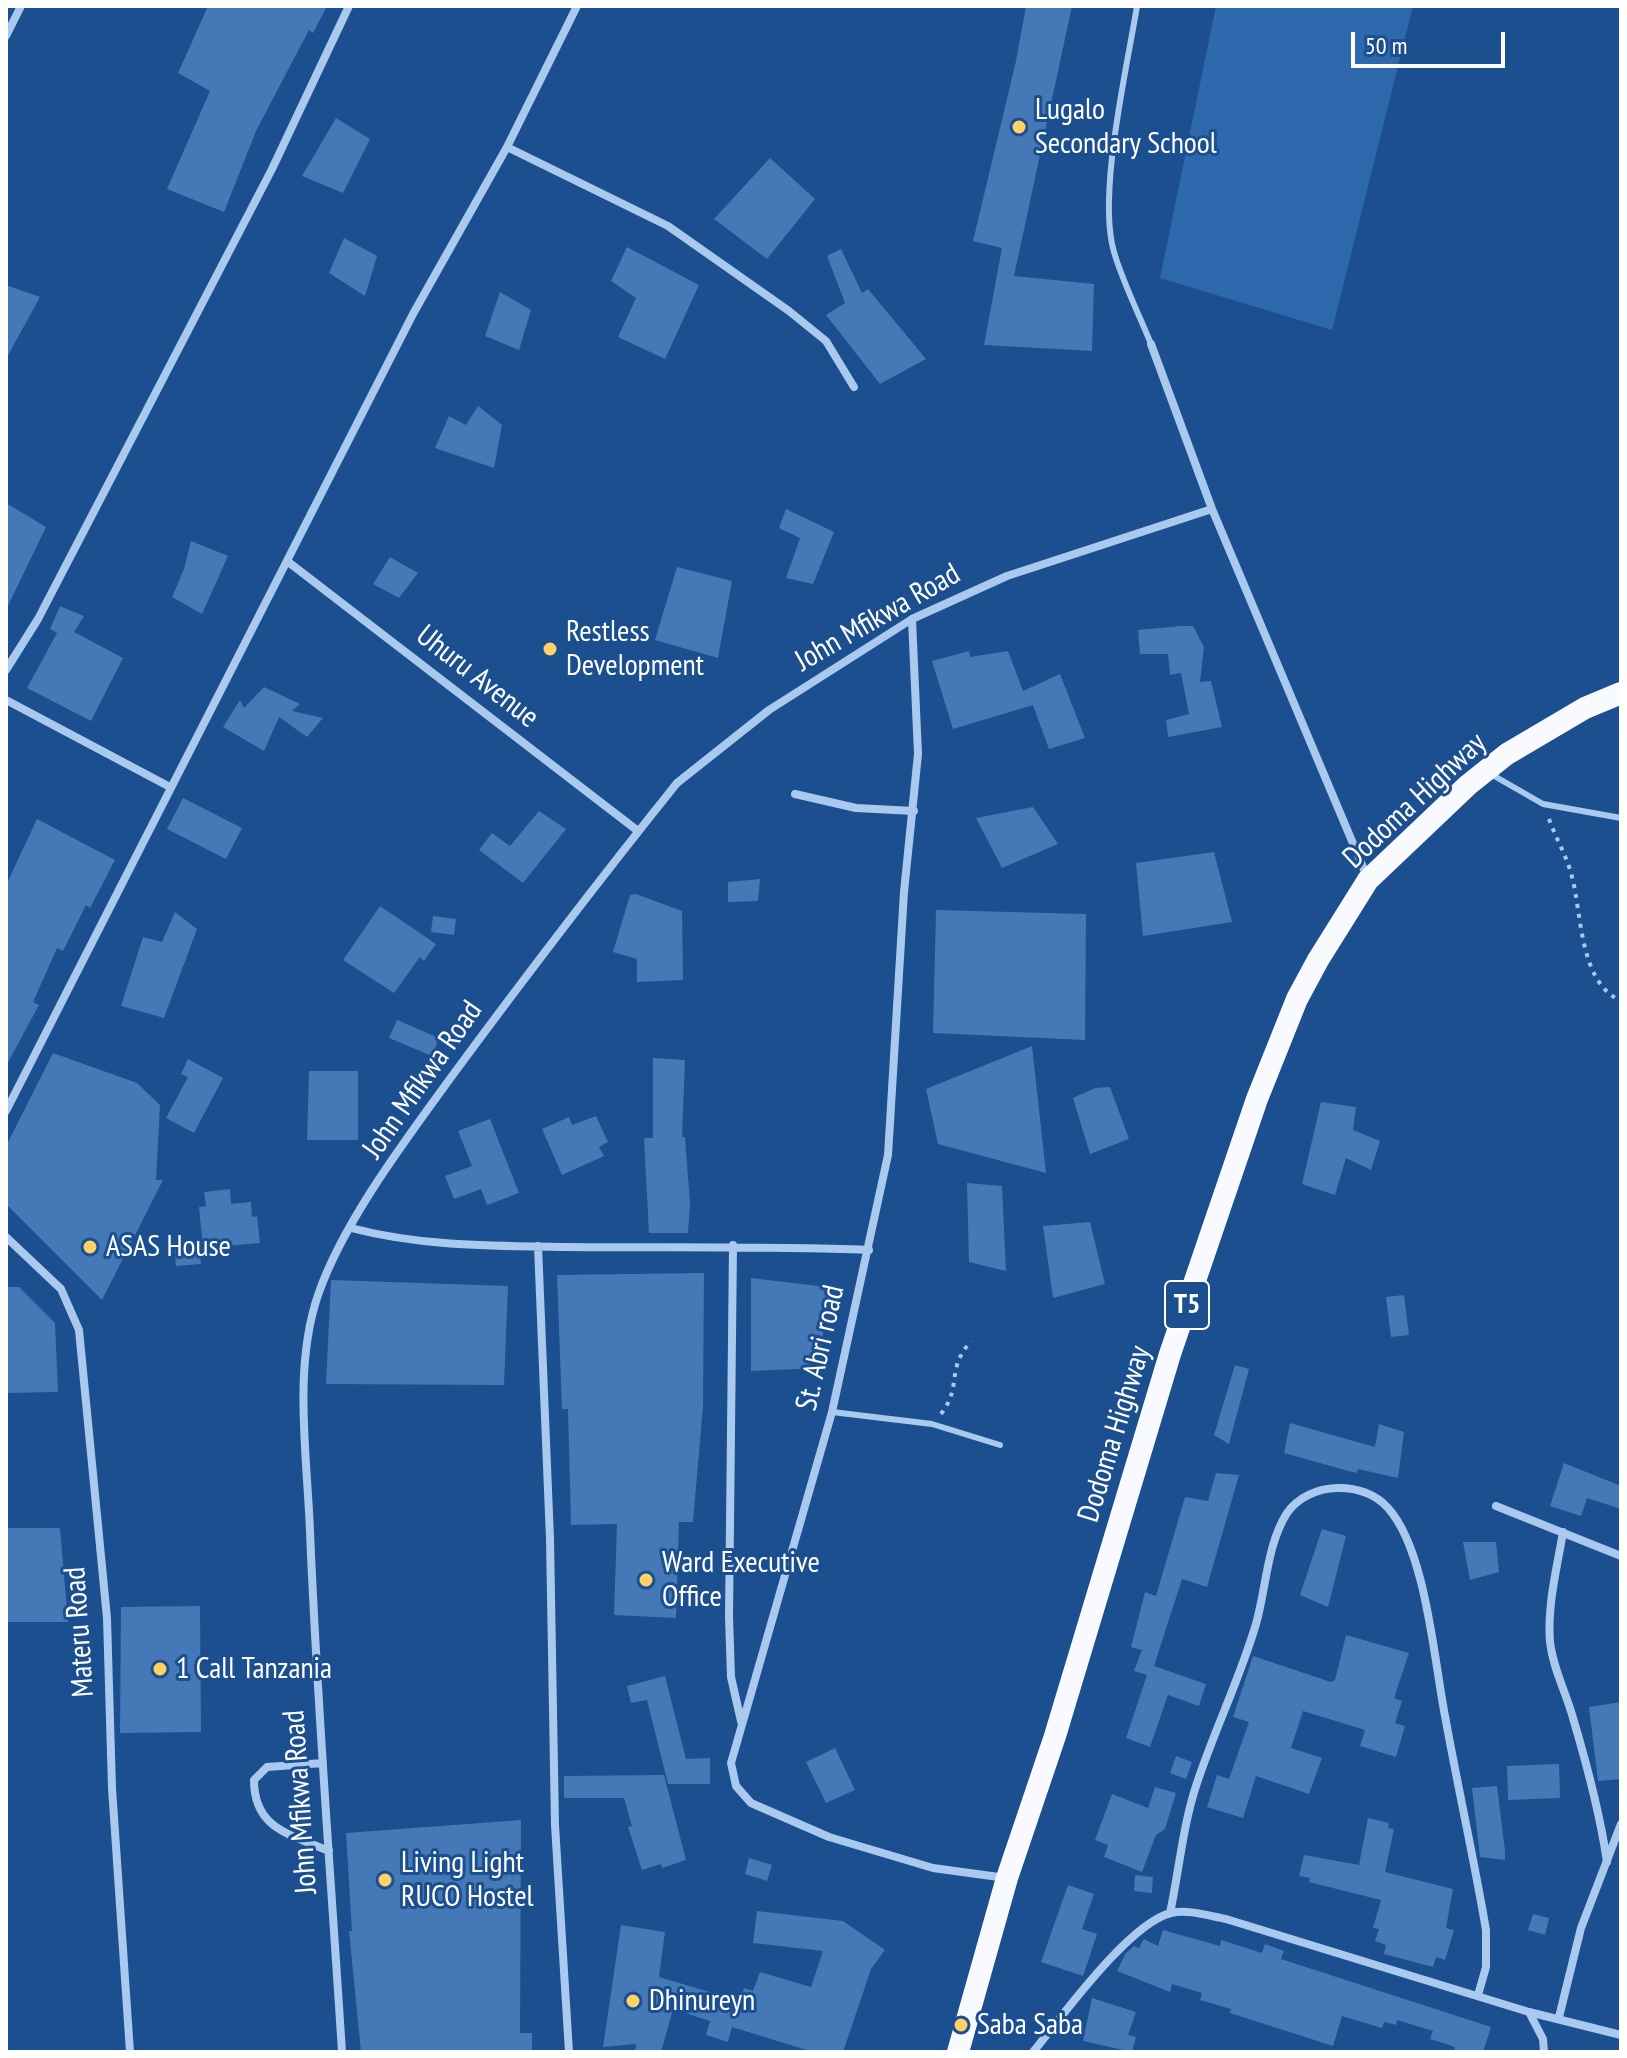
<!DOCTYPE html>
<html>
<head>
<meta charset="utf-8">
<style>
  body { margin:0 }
  #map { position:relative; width:1627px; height:2058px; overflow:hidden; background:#1b4f8f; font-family:"PT Sans Narrow",sans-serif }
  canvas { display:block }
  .frame { position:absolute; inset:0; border:8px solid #fff; pointer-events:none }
  .scale { position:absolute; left:1351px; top:32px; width:154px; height:36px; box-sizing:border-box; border:4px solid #fff; border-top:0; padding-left:10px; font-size:24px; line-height:28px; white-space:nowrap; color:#fff; -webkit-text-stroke:6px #1b4f8f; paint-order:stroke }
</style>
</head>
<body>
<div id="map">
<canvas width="1627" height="2058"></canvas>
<div class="frame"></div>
<div class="scale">50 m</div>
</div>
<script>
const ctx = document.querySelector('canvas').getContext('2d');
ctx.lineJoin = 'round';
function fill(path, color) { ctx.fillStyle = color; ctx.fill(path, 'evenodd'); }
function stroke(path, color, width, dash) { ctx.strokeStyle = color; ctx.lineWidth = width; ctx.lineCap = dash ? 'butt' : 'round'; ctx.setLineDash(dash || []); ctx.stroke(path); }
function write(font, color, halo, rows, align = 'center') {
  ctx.font = font + ' "PT Sans Narrow",sans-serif'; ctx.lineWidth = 6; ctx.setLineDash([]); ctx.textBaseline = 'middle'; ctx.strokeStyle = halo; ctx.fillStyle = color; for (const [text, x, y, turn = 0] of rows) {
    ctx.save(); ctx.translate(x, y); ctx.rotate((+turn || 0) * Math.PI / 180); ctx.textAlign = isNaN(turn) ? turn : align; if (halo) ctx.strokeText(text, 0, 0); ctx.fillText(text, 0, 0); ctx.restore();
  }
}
fill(new Path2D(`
  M1216,6H1413L1332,330L1160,278Z`), '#2e69ad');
fill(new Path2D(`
  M208,6H327L313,33L309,30L256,131L224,212L167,189L210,91L178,73Z
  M1026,6H1072L1014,276L1094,284L1092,351L984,345L1002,248L973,241L1016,61Z
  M336,118L370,139L343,193L302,176Z
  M770,158L815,199L767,259L714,219Z
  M344,238L377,256L365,296L329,273Z
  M627,247L699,285L665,359L618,337L636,298L611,281Z
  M841,249L862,293L868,289L926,359L880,384L826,315L845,303L827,256Z
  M6,285L40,297L6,359Z
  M500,292L531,310L519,350L485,336Z
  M478,406L502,425L494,468L435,448L449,416L466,425Z
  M6,503L46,527L6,610Z
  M786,509L834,532L813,584L786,578L800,538L779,528Z
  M191,541L228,556L202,614L172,597L184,569Z
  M390,557L418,573L399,598L373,584Z
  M677,567L732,581L718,658L655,640Z
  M60,606L84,616L74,632L123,658L91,721L27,688L57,633L50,629Z
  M1181,626H1193L1204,647L1200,682L1211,681L1222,727L1168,737L1166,720L1189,714L1181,673L1170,675L1168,654H1140L1138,630Z
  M969,651L970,657L1008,651L1023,691L1060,674L1085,738L1049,749L1033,705L953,729L932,661Z
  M264,687L300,704L292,711L323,718L307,737L279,717L264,751L223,727L240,700L244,708Z
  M183,798L242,828L226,859L167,829Z
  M1033,807L1058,844L1002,868L976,818Z
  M539,811L566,829L523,883L479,850L492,833L510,846Z
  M37,819L115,860L90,908L86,905L63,951L57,948L33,1002L39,1005L6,1066V885Z
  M1214,852L1232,922L1143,936L1136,863Z
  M760,879L758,901L728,902V882Z
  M636,894L682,911L683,980L637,982V959L613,952L630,895Z
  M380,906L436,944L424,961L420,957L394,993L343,960Z
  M936,910L1086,914L1085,1040L933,1033Z
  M175,912L197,929L164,1018L121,1006L143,937L162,942Z
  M433,916L456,919L454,935L431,932Z
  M397,1020L439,1038L432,1056L389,1038Z
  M1032,1046L1046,1173L938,1144L926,1089Z
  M53,1053L137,1083L160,1105L156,1180H163L102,1300L6,1204V1146Z
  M653,1058L685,1060L682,1137H685L690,1203L688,1233H649L644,1138H653Z
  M188,1059L223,1078L194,1133L166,1118L188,1077L181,1074Z
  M309,1071H358V1140H307Z
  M1110,1087L1129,1139L1090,1154L1073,1098L1095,1088Z
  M1321,1102L1356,1107L1353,1130L1380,1141L1371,1170L1346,1158L1335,1195L1302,1184Z
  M596,1116L608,1142L599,1147L604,1156L562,1175L542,1129L569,1117L572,1125Z
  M490,1119L519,1193L487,1205L481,1189L454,1199L445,1176L472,1166L458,1131Z
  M967,1183L1002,1186L1006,1271L969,1262Z
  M230,1189L231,1204L251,1202L252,1217L257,1216L260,1243L203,1248L199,1207L206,1206L204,1192Z
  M1090,1222L1105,1284L1053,1298L1043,1226Z
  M199,1241L201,1264L176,1266L174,1244Z
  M704,1273L703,1406L693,1522H679L676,1618L614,1615L617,1524L571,1525L568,1409H562L557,1275Z
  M751,1278L827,1287L820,1368L751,1371Z
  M331,1280L508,1286L504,1385L326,1384Z
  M6,1287H19L55,1323L58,1392L6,1393Z
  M1404,1295L1409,1335L1391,1337L1386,1297Z
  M1235,1365L1249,1369L1229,1444L1214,1435Z
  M1290,1423L1375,1447L1379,1424L1404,1432L1398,1478L1358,1469L1356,1473L1284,1453Z
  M1564,1463L1621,1486V1509L1587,1498L1581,1516L1550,1506Z
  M1216,1473L1239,1475L1207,1587L1182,1579L1154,1666L1206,1684L1199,1706L1168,1695L1150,1747L1126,1738L1147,1675L1134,1671L1142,1650L1131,1647L1145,1592L1156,1596L1185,1497L1208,1501Z
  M6,1528H60L68,1622H6Z
  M1322,1529L1346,1536L1328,1607L1300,1595Z
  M1463,1542H1496L1499,1572L1470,1580Z
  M200,1606L201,1732L120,1733L121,1607Z
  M1346,1635L1409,1653L1394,1698L1402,1701L1395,1723L1405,1726L1396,1757L1360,1746L1365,1730L1303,1711L1291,1748L1322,1758L1309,1794L1256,1776L1243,1818L1207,1807L1217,1775L1229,1779L1249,1722L1233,1717L1253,1656L1331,1682L1335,1680Z
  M665,1676L686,1759L710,1758V1784H668L647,1700L631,1703L627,1686Z
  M1621,1702V1779L1598,1781L1589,1707Z
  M835,1748L855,1790L826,1803L806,1762Z
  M1176,1756L1192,1762L1186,1779L1170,1773Z
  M1559,1764L1560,1798L1508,1800L1507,1766Z
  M664,1775L686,1860L662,1868L661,1864L642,1870L628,1827L632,1826L624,1798H564V1776Z
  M1497,1786L1505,1851V1860L1480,1857L1472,1788Z
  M1155,1787L1176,1793L1165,1829L1156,1835L1142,1872L1104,1857L1108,1845L1095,1840L1112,1794L1148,1808Z
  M1368,1818L1389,1823L1388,1828L1394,1829L1385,1872L1453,1889L1446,1928L1454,1930L1445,1960L1436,1957L1433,1967L1384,1954L1386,1945L1375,1941L1379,1929L1373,1928L1381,1900L1309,1882L1310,1878L1299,1876L1304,1855L1359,1865Z
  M521,1820L520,2033H532V2052H361L349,1931H352L346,1833Z
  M749,1858L772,1865L767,1881L745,1874Z
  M1135,1875L1153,1877L1152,1893L1134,1891Z
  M1068,1885L1094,1894L1082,1929L1097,1934L1083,1976L1041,1962Z
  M757,1911L843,1921L885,1950L871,1969L843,2052H813L732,2027L728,2042L706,2035L710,2021L673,2009L661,2052H635L636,2044L603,2047L621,1925L665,1932L659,1977L740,2001L744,1988L753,1991L760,1972L811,1987L823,1951L753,1943Z
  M1533,1914L1549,1918L1545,1935L1528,1930Z
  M1163,1930L1220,1946L1221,1940L1262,1953L1265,1944L1284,1951L1281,1959L1491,2027L1483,2052H1454L1455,2047L1430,2039L1433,2031L1397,2020L1396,2025L1384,2022L1382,2028L1342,2016L1333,2046L1230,2013L1231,2009L1200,2000L1202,1993L1172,1984L1170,1992L1117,1971L1126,1953L1134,1946L1139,1948L1144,1939L1158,1946Z
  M1092,1998L1136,2012L1128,2035L1136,2037L1132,2052L1083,2041Z`), '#4478b7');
stroke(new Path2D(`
  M1549,819C1556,839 1567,856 1572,877C1582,914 1579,982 1621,1001
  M941,1414C963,1385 945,1371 971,1341`), '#a9c9ee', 4, [4, 6]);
stroke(new Path2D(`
  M1137,6C1127,68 1097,195 1114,252C1123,283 1139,314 1151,344
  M1489,773L1543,804L1621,818
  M832,1412L932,1424L1000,1445`), '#a9c9ee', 6);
stroke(new Path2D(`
  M6,36L21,6
  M507,147L668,226L789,311L826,341L854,387
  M1151,344L1212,509L1368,879
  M287,561L638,831
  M912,619L918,754L904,892L888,1155L832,1412L731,1763L736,1786L751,1803L829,1837L933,1868L1006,1878
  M6,670L38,619L272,169L349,6
  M6,700L170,787
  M795,794L856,808L914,811
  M6,1111L413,314L507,147L577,6
  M351,1228C424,1247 495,1246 569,1247C669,1248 769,1246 869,1250
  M6,1237L61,1289L79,1330L107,1618L112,1788L130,2052
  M733,1245L729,1617L731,1677L741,1721
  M538,1246L550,1539L555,1825L569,2052
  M1496,1506L1621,1556
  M1563,1532C1557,1568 1547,1606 1550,1642C1553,1669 1566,1692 1573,1718C1587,1765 1600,1813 1607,1862
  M323,1763L267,1767L254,1780C254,1829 290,1834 329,1851
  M1170,1913C1179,1871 1183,1824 1197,1783C1215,1729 1240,1678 1256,1624C1266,1589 1267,1544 1287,1513C1309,1481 1364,1480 1388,1508C1426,1550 1434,1660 1445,1716C1458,1788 1474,1859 1486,1930V1967L1478,1995
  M1529,2012L1621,2035
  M1559,2017L1581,1928L1621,1824
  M342,2052C331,1878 317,1705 310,1531C307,1455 293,1368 318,1295C343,1222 407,1138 452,1076C525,977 600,879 677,783L769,710L912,619L1007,576L1212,509
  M1033,2052C1061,2018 1129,1923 1171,1913C1188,1909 1209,1916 1226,1919L1529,2012L1543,2039L1544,2052`), '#a9c9ee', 8);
stroke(new Path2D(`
  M958,2052L1007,1878L1055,1736L1170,1354L1257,1099L1297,999L1318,960L1368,880L1468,785L1507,754L1585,708L1621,693`), '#f8faff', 22);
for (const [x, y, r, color] of [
  [1019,127,8,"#ffd166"],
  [550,649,8,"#ffd166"],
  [90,1247,8,"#ffd166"],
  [646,1580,8,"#ffd166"],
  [160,1669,8,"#ffd166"],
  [385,1880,8,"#ffd166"],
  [633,2001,8,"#ffd166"],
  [961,2025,8,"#ffd166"]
]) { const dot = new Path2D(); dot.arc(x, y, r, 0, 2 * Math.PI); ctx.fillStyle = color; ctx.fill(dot); stroke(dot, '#1b4f8f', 3); }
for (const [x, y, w] of [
  [1187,1305,44]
]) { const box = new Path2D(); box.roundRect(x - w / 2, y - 24, w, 48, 6); ctx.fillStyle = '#1b4f8f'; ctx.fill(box); stroke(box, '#fff', 2); }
write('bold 28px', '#fff', null, [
  ["T5",1187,1305]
]);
write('30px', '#fff', '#1b4f8f', [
  ["Lugalo",1035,110],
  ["Secondary School",1035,144],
  ["Restless",566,632],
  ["Development",566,666],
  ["ASAS House",106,1247],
  ["Ward Executive",662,1563],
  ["Office",662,1597],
  ["1 Call Tanzania",176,1669],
  ["Living Light",401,1863],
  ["RUCO Hostel",401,1897],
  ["Dhinureyn",649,2001],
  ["Saba Saba",977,2025]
], 'left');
write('30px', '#fff', '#1b4f8f', [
  ["John Mfikwa Road",878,618,-30],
  ["Uhuru Avenue",477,677,38],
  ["Dodoma Highway",1415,801,-43],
  ["John Mfikwa Road",423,1080,-55],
  ["St. Abri road",821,1348,-77],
  ["Dodoma Highway",1115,1434,-73],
  ["Materu Road",80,1632,-94],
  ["John Mfikwa Road",301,1802,-94]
]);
</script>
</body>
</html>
